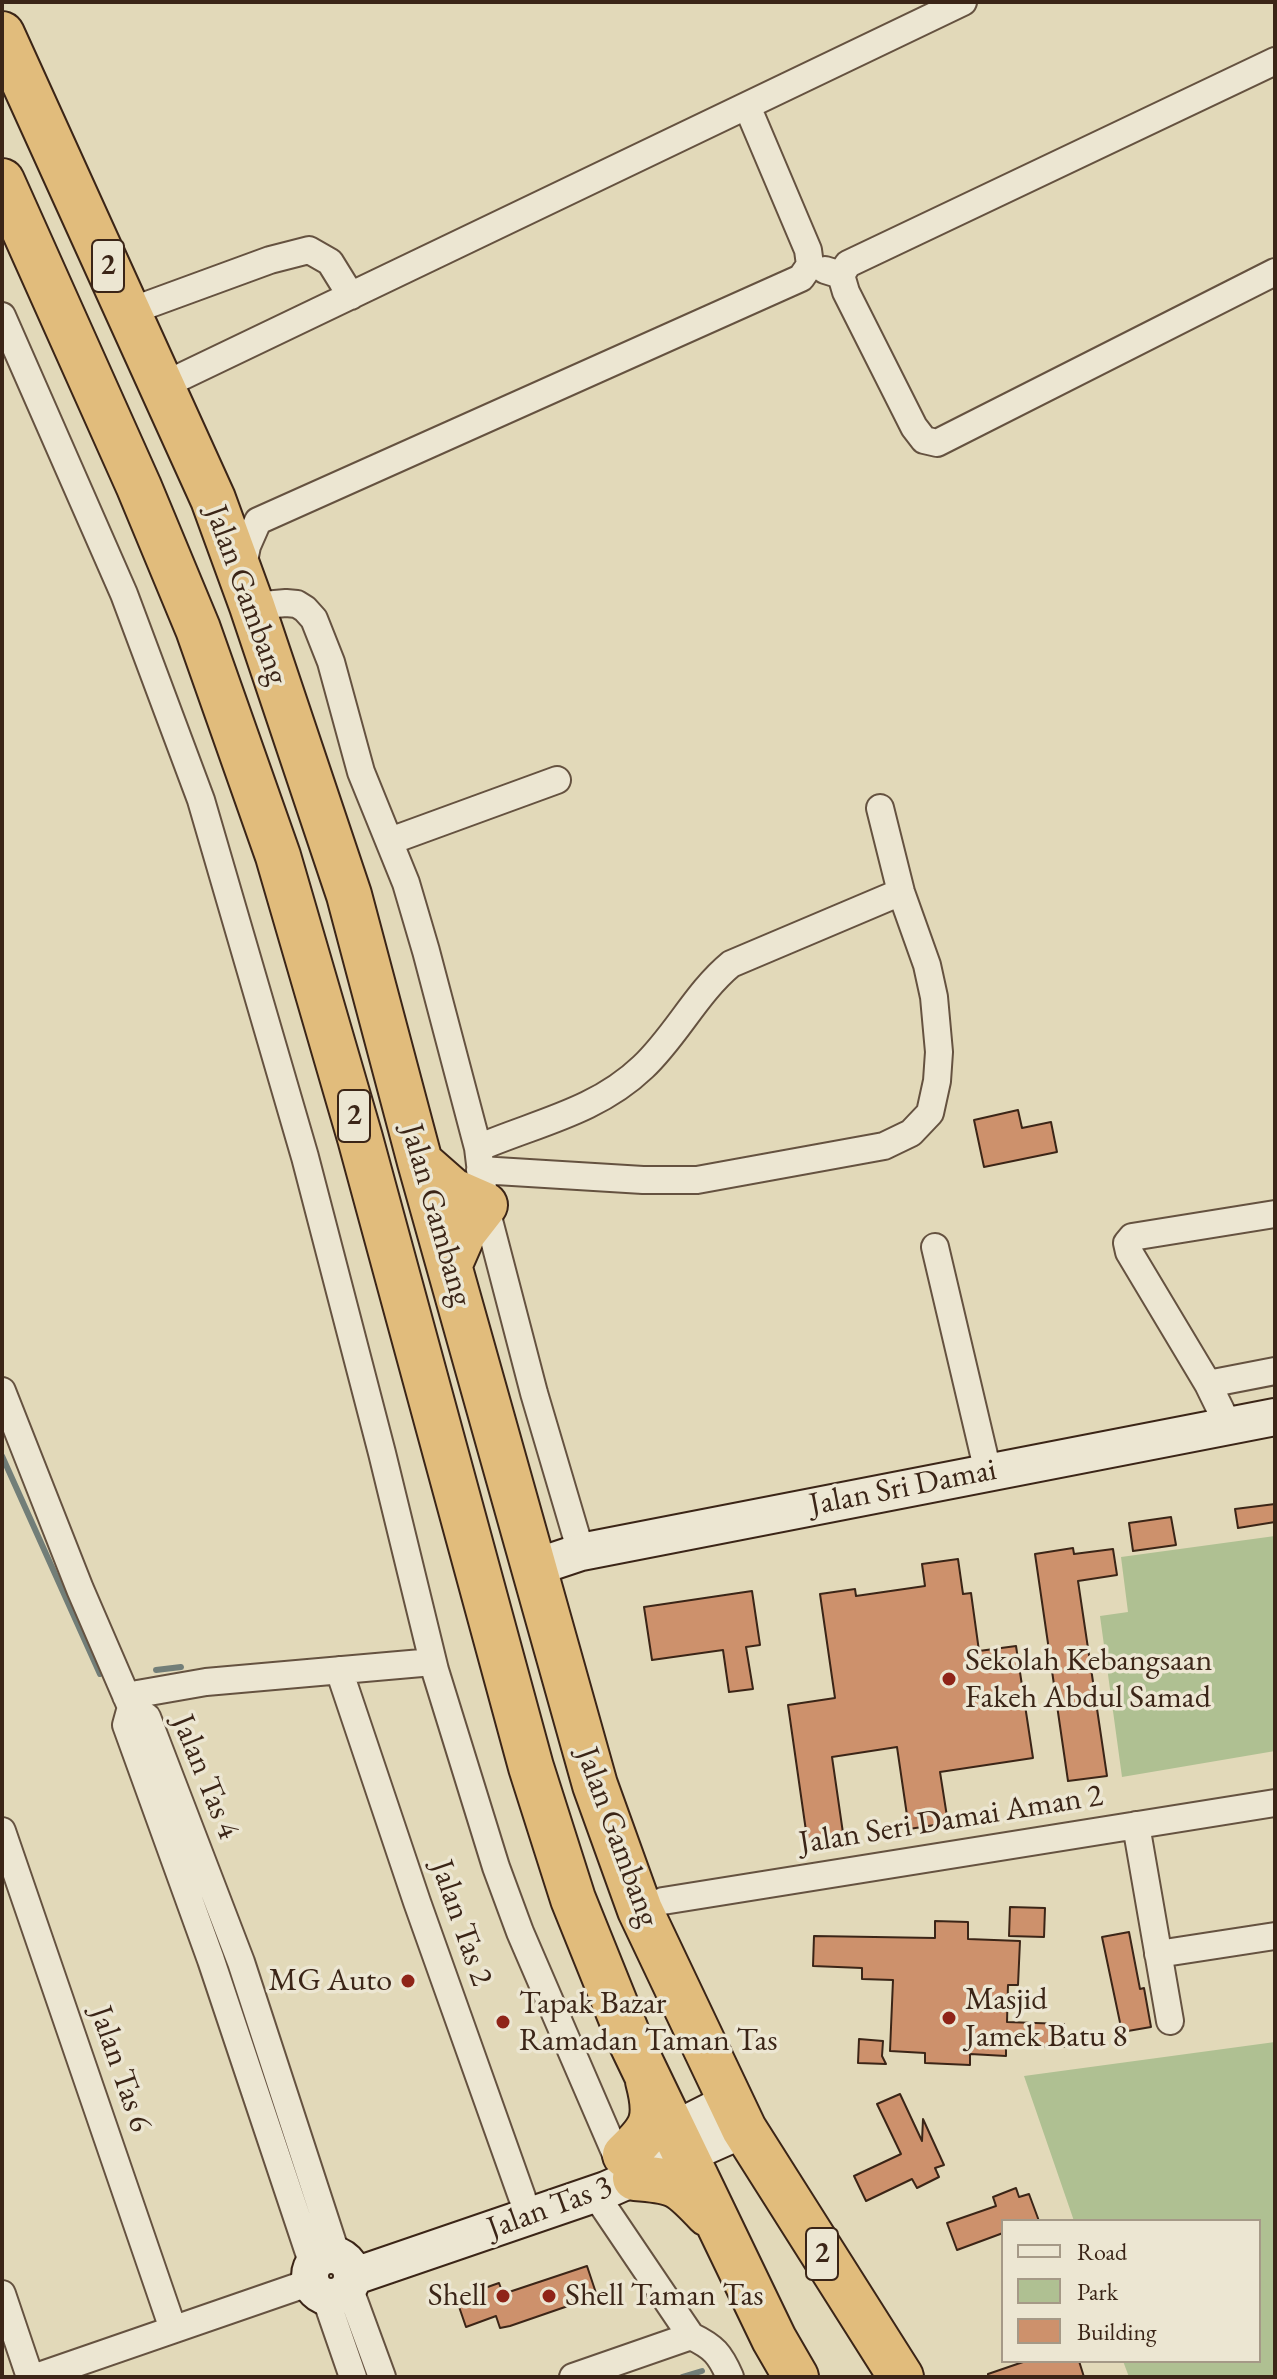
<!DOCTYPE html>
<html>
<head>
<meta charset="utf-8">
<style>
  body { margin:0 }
  #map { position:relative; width:1277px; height:2379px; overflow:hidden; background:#e2d9b9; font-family:"EB Garamond",serif }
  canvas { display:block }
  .frame { position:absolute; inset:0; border:4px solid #3b2517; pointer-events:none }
  .legend { position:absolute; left:1001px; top:2219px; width:260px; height:144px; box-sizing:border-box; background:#ece6d2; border:2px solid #a59987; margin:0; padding:10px 14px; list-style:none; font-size:24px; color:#3b2517 }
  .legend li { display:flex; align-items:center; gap:16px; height:40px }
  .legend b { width:40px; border:2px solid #a59987 }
</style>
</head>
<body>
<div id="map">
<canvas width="1277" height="2379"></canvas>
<div class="frame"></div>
<ul class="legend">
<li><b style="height:10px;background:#ece6d2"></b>Road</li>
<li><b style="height:22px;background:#afc092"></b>Park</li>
<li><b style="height:22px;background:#cd916c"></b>Building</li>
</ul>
</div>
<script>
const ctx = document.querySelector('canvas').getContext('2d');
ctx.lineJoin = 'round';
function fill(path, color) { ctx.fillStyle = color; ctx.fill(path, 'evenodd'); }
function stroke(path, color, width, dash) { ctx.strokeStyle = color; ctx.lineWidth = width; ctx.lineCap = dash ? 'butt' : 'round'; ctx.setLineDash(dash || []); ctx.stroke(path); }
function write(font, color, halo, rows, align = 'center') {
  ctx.font = font + ' "EB Garamond",serif'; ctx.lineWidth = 7; ctx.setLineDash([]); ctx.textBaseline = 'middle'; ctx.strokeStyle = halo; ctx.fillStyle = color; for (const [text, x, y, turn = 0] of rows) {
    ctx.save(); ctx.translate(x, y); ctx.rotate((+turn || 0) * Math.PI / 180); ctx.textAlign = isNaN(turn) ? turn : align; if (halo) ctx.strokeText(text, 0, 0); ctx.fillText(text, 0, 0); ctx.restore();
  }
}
fill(new Path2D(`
  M1275,1536V1751L1122,1777L1100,1616L1128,1612L1121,1557Z
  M1275,2042V2377H1129L1123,2361H1259V2221H1074L1024,2076Z`), '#afc092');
stroke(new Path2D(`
  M2,1456L100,1674
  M156,1670L181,1667
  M682,2377L702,2371`), '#727e78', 6);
const building = new Path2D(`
  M1018,1110L1022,1128L1051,1122L1057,1152L984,1167L974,1120Z
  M1275,1504V1522L1238,1528L1235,1509Z
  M1171,1517L1176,1545L1133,1551L1129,1523Z
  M1073,1548L1074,1554L1113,1549L1117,1575L1078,1581L1107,1776L1068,1781L1035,1554Z
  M958,1559L963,1594L971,1593L979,1651L1016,1646L1033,1758L940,1772L948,1823L909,1829L897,1747L832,1757L844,1840L808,1845L788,1705L835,1698L820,1594L855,1589L856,1596L925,1586L922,1564Z
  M752,1591L760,1645L746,1647L753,1689L729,1692L723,1650L652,1660L644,1607Z
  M1010,1907L1045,1908L1044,1937L1009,1936Z
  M935,1921L968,1922V1939L1020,1941L1018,1985H1008L1007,2022L1064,2024V2047L1006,2045V2056L970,2054V2065L925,2063V2053L890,2051L893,1980L862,1979V1968L813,1966L814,1936L935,1938Z
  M1129,1932L1140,1989L1144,1988L1151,2027L1122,2032L1102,1937Z
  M859,2039L883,2041L882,2056L886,2064L858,2063Z
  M900,2094L922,2141L923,2119L944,2165L935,2168L939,2177L917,2188L912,2179L866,2201L854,2176L901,2154L877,2104Z
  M1016,2188L1019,2197L1029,2194L1039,2221H1003V2233L957,2250L947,2223L996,2206L993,2197Z
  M587,2266L597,2296L510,2326L500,2328L496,2316L466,2327L456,2298L499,2283L503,2294Z
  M1026,2361H1079L1084,2377H988V2374Z`);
fill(building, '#cd916c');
stroke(building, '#3b2517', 2);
const street = new Path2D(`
  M825,270L841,275L848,264L1275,61
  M841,275L846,292L914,427L924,440L937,443L1275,272
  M128,312L270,260L309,250L330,262L351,296
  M2,316L124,594L201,800L305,1157L382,1453L435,1670L496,1867L520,1932L618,2159
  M162,386L963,2
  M242,572L247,546L258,521L801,278L810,265L808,250L747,106
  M252,606L286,603L297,604L305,609L314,619L331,662L361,772L406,883L426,951L478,1148L485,1205L534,1393L581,1552
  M390,841L557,780
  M478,1148C536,1123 596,1112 643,1067C676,1036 696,993 731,964L901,892
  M480,1170L643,1180H697L884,1146L911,1133L930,1113L937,1081L939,1052L934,997L927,965L901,892L880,808
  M935,1247L988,1472
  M1208,1384L1275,1371
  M2,1391L80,1589L131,1707
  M1228,1425L1208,1384L1129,1252L1127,1243L1132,1237L1275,1214
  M339,1670L417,1902L522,2197
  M126,1696L206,1682L433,1662
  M131,1707L147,1717L241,1962L337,2256
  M131,1707L126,1725L211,1960L313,2265
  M1136,1825L1170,2021
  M2,1831L173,2329
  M640,1910L663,1901L1275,1803
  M1158,1954L1275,1936
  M595,2194L691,2336C714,2347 720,2354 730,2377
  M349,2287L382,2377
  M2,2294L30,2377
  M325,2296L353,2377
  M36,2377L311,2282
  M573,2377L691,2336`);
const secondary = new Path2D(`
  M533,1568L581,1552L1275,1417
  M650,2142L731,2101
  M310 2276a21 21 0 1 1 42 0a21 21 0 1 1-42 0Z
  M352,2277L606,2190L744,2129`);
const highway = new Path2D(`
  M2,34L213,499L252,606L349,895L420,1162L595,1785L640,1910L744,2129L901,2377
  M2,181L139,487L198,629L278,856L360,1138L531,1767L573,1899L629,2038L774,2339L796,2377
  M420,1162L453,1191L485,1205L464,1232L450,1264
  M625,2155C653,2129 658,2119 648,2081
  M635,2178C676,2181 679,2183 708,2214`);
stroke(street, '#655240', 30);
stroke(secondary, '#3b2517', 40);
stroke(highway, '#3b2517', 48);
stroke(street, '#ece6d2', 26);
stroke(secondary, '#ece6d2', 36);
stroke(highway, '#e1bc7c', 44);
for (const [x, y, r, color] of [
  [949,1679,8,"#8f2418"],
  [408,1981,8,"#8f2418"],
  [949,2018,8,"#8f2418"],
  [503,2022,8,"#8f2418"],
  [503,2296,8,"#8f2418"],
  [549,2296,8,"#8f2418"]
]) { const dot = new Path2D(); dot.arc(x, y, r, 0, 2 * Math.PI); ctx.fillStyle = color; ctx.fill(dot); stroke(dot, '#ece6d2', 3); }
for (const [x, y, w] of [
  [108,266,32],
  [354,1116,32],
  [822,2254,32]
]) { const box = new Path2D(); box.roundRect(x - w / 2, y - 26, w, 52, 6); ctx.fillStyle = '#ece6d2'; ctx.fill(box); stroke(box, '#3b2517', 2); }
write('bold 30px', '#3b2517', null, [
  ["2",108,266],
  ["2",354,1116],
  ["2",822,2254]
]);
write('32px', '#3b2517', '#ece6d2', [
  ["Jalan Gambang",246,595,70],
  ["Jalan Gambang",436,1215,74],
  ["Jalan Sri Damai",903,1488,-11],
  ["Jalan Tas 4",205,1777,68],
  ["Jalan Seri Damai Aman 2",951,1820,-9],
  ["Jalan Gambang",617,1837,70],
  ["Jalan Tas 2",461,1923,71],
  ["Jalan Tas 6",120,2069,71],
  ["Jalan Tas 3",550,2208,-20]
]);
write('32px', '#3b2517', '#ece6d2', [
  ["Sekolah Kebangsaan",965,1661],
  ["Fakeh Abdul Samad",965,1698],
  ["MG Auto",392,1981,"right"],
  ["Masjid",965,2000],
  ["Jamek Batu 8",965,2037],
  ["Tapak Bazar",519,2004],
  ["Ramadan Taman Tas",519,2041],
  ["Shell",487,2296,"right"],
  ["Shell Taman Tas",565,2296]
], 'left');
</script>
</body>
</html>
